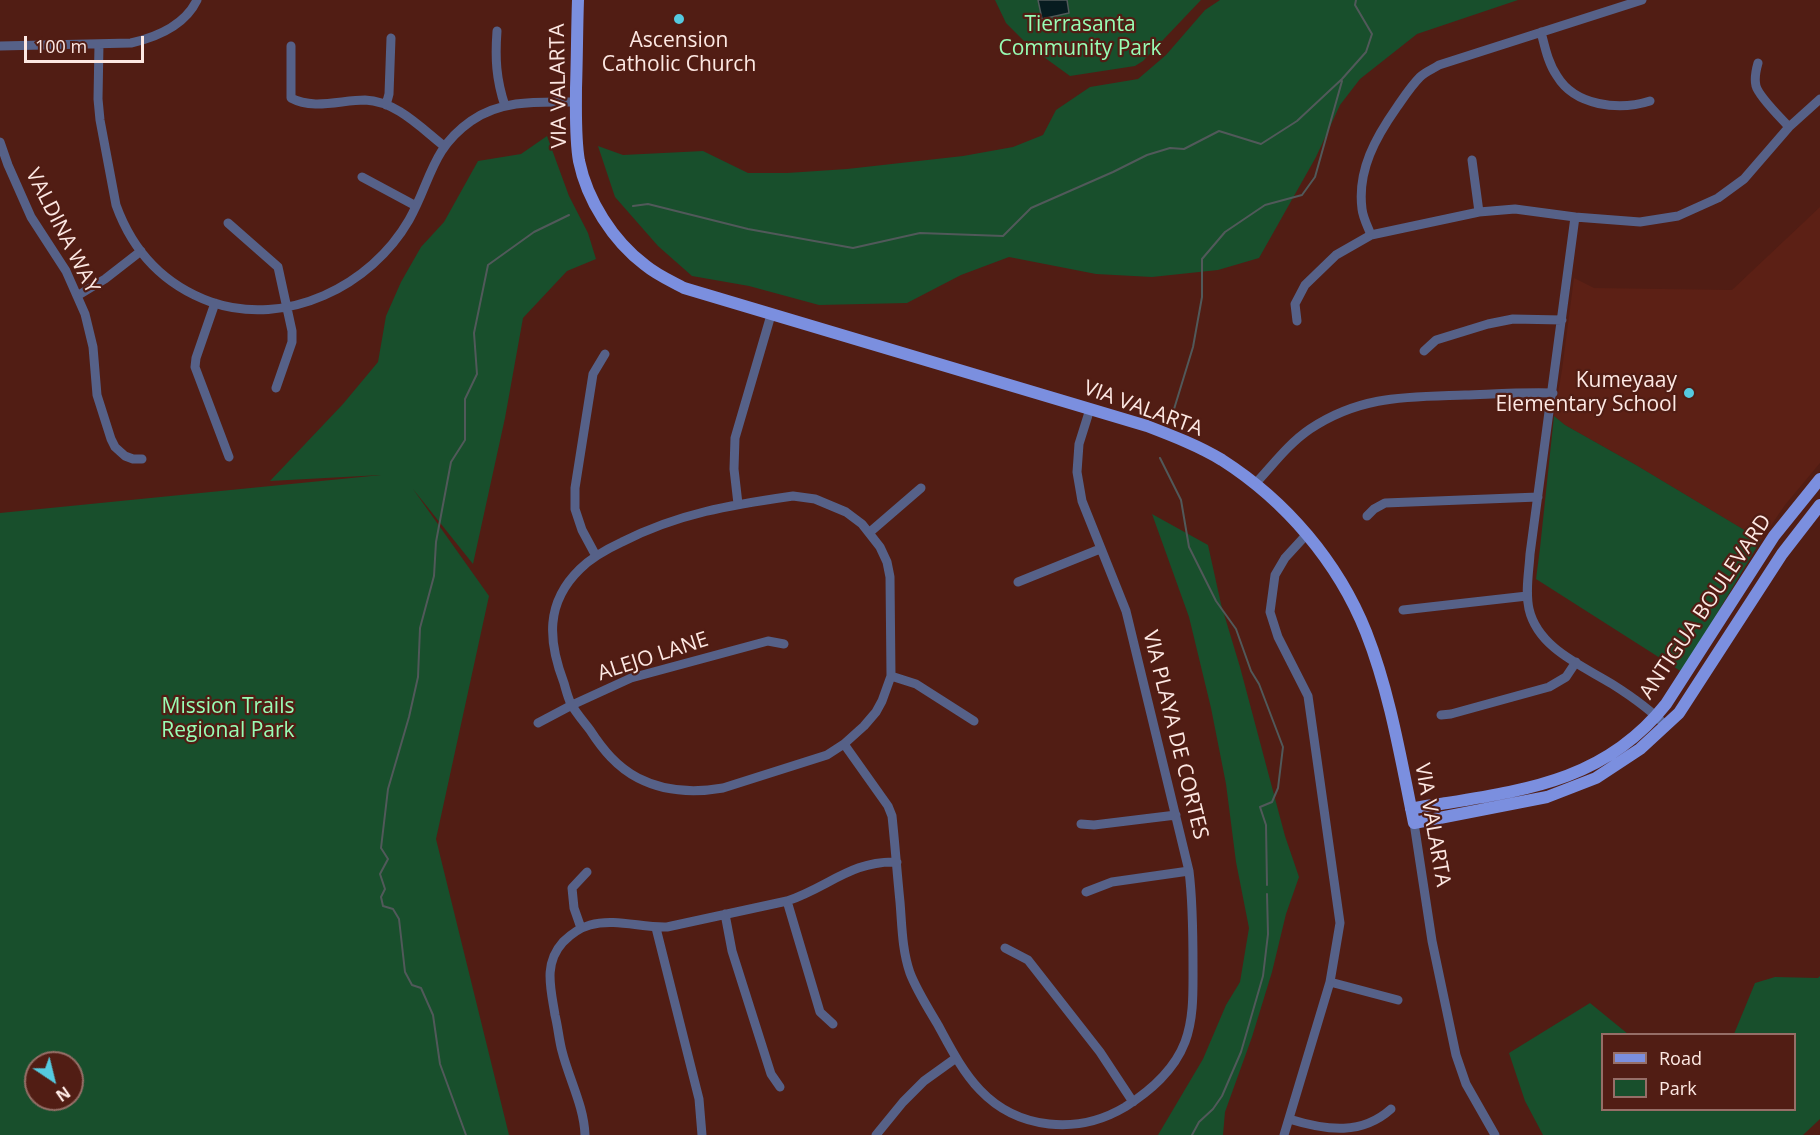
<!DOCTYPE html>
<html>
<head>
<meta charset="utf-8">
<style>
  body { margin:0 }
  #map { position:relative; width:1820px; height:1135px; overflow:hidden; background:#511d14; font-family:"Open Sans",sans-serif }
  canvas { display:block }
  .legend { position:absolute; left:1601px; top:1033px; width:195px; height:78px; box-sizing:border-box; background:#511d14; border:2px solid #966e67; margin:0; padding:8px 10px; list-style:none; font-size:18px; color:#fde8e3 }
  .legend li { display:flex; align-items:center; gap:12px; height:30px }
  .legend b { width:30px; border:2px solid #966e67 }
  .north { position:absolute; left:24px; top:1051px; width:60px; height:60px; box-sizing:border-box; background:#511d14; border:2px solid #966e67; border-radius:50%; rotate:145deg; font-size:16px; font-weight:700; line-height:24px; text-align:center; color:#fde8e3 }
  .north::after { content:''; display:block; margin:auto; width:21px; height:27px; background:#55cae0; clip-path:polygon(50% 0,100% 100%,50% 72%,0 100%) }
  .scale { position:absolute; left:24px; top:36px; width:120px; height:27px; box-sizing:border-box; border:3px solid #fde8e3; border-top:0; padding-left:8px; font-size:18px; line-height:21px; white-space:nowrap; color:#fde8e3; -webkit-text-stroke:4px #511d14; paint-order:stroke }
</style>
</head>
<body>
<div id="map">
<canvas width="1820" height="1135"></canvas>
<ul class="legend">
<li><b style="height:8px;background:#7b8fdf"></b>Road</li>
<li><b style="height:16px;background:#184f2c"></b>Park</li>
</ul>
<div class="north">N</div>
<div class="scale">100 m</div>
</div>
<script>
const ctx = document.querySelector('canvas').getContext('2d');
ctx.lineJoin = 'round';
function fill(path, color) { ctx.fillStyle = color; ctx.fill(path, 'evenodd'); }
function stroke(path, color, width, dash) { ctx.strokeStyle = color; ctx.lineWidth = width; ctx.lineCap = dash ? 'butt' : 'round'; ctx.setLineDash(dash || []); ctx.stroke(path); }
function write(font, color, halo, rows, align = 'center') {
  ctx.font = font + ' "Open Sans",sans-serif'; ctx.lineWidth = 4.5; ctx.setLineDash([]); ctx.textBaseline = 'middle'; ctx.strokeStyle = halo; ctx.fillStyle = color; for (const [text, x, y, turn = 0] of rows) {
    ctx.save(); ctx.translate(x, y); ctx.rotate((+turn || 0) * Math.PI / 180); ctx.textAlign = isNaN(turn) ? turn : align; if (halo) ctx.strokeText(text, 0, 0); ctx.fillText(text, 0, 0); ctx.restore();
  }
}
fill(new Path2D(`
  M1820,207V463L1785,505L1761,540L1636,465L1565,425L1554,416L1562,370L1574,278L1594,288L1732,290Z`), '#5c2015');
fill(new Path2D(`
  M995,0H1201L1143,61L1135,66L1070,76L1030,47L1006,23Z
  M1220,0H1518L1417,34L1360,79L1340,105L1316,157L1259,258L1218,270L1152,277L1096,274L1009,257L961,275L907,303L819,305L749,286L692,276L658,246L615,197L598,146L623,155L703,151L748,173H787L847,169L963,156L1013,147L1043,135L1056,110L1090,87L1138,79L1166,55L1205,10Z
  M547,136L569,196L588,233L596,259L567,271L523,318L505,418L473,564L413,489L489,596L436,839L509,1135H0V513L381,475L270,481L343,404L378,362L386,316L401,282L421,247L444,222L478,161L521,154ZM36,1063H72V1099H36Z
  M1554,416L1565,425L1636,465L1761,540L1682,672L1536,579L1540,548Z
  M1152,514L1208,545L1221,604L1240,667L1285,836L1299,877L1286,914L1272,972L1252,1037L1225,1112L1223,1135H1158L1203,1059L1226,1005L1240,982L1249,928L1236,862L1226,784L1211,708L1189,617Z
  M1820,976V1119L1803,1135H1543L1525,1101L1509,1053L1590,1003L1628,1034H1602V1110H1794V1034H1734L1755,983L1775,977L1818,978Z`), '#184f2c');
const water = new Path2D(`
  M1038,0H1067L1069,13L1042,19Z`);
fill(water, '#071c20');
stroke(water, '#51595a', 1.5);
stroke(new Path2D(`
  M633,206L648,204L748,229L853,248L920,233L1003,236L1031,208L1113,172L1147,155L1170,148L1184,149L1219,131L1261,144L1297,121L1342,79L1366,52L1372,34L1355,5L1356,0
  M1171,419L1193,347L1202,297V259L1225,232L1265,205L1302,195L1315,177L1342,81
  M1160,458L1181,500L1189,547L1216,601L1236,629L1251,671L1259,684L1283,747L1278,788L1272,802L1260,807L1266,825L1267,885
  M466,1135L440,1064L433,1015L421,988L412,985L405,972L399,919L393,909L383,906L381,897L385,889L380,874L388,859L381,848L388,789L409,717L418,677L420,628L434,576L436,542L451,462L465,440V399L477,374L474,333L488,265L534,232L569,215
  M1192,1135L1199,1122L1213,1109L1222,1096L1241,1052L1263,976L1268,934L1267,894`), '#51595a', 2);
stroke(new Path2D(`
  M497,31C495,58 496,79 505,106
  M1541,32C1545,47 1548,63 1557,76C1575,106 1619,111 1650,101
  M99,44L98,99L100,120L116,205C133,252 164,285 211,302C286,328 371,286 409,220C431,181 431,149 471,121C502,99 540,102 576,102
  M0,46L131,43C157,37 185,25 197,0
  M291,46V98C313,110 341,100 365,100C396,101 421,128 444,146
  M1758,63C1756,70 1754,78 1756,86C1759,97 1781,118 1789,127
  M386,105L389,94L391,38
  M0,142L8,165L31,217L66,271L85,314L93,347L97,395L111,439L115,447L125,456L133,459H142
  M1472,160L1479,212
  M362,177L416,206
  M1575,217L1530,554C1529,572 1525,591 1529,609C1538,648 1581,665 1612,684C1631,696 1651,710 1666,726
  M228,223L278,267L292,331V342L276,388
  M1371,235C1368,227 1363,218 1362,209C1357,170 1376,137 1397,107C1404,97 1411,86 1420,77C1425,72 1433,69 1439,65L1642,0
  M77,296L105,279L141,251
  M215,303L196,358L195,367L229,457
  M1297,321L1295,304L1305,285L1336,255L1371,235L1479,212L1515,209L1575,217L1640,222L1678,216L1718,198L1744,179L1789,127L1820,99
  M1424,351L1436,340L1488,324L1513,319L1562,320
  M1255,484C1273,465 1288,444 1310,429C1361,395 1407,397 1465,395C1494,394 1524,392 1553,393
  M793,496L815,499L846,512L862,524L880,547L887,562L890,577L891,676L882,701L876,712L864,726L844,744L827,755L723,788C694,793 665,792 638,778C617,767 603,750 590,730C584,722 576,713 571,704C568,698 566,690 564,683C548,641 545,603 580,569C592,557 607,549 622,542C679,513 731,505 793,496Z
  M738,504L734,469L735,438L771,315
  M1367,516L1374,509L1385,503L1538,497
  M870,532L921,488
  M596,556L582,530L575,509V488L593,374L605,354
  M1018,582L1100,549
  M1403,610L1527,596
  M891,676L916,684L974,721
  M1441,715L1451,714L1549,687L1566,677L1576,662
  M538,723L572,705L631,678L768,641L784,644
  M844,744L888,806L892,816C895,844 897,873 900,902C902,926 902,950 910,973C917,991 928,1008 938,1025C950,1047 962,1071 980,1090C1018,1130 1078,1135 1125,1107C1150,1091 1174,1071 1185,1042C1194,1018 1193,991 1193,966C1193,934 1193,903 1189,871L1126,611L1082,501L1077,472L1079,444L1090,409
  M1414,823L1432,941L1456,1055L1466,1084L1495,1135
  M1081,824L1094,825L1176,815
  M1086,892L1112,882L1189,871
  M787,901L820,1012L833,1024
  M725,914L732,951L771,1074L780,1087
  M581,928L574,908L572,888L587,872
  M656,928L699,1099L702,1135
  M1005,948L1028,960L1100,1052L1133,1102
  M1330,982L1398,1000
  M1289,1119C1328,1131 1362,1135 1391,1109
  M585,1135C584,1106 569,1079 562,1051C559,1040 558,1027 555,1015C551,989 543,964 563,942C571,934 579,928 590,925C615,918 642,928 667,927L787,901C827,888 852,860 897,862
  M876,1135L903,1102L924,1081L956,1058
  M1284,1135L1330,982L1340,923L1308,696L1278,637L1270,612L1275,575L1285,558L1307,534`), '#566188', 9);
stroke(new Path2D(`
  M578,0C577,29 577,58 576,88C576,112 575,138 579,161C587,200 613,241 645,265C657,275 671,281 684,288L1147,426C1173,436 1199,446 1222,460C1286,501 1338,562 1366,632C1390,693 1401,760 1414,823L1547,797L1596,778L1640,749L1679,713L1782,554L1820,505
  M1411,809C1423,806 1435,805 1447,803C1534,789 1608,777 1666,704L1774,536L1820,479`), '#7b8fdf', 12);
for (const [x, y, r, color] of [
  [679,19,6,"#55cae0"],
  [1689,393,6,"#55cae0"]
]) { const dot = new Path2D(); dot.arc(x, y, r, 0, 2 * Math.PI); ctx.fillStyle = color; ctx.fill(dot); stroke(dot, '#511d14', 2); }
write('21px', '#98fdb5', '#511d14', [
  ["Tierrasanta",1080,25],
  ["Community Park",1080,49],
  ["Mission Trails",228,707],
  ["Regional Park",228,731]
]);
write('21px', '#fde8e3', '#511d14', [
  ["Ascension",679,41],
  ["Catholic Church",679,65],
  ["Kumeyaay",1677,381,"right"],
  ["Elementary School",1677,405,"right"]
]);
write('21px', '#fde8e3', '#511d14', [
  ["VIA VALARTA",559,86,-91],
  ["VALDINA WAY",62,231,63],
  ["VIA VALARTA",1143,409,20],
  ["ANTIGUA BOULEVARD",1706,607,-56],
  ["ALEJO LANE",653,657,-18],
  ["VIA PLAYA DE CORTES",1175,735,76],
  ["VIA VALARTA",1432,825,80]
]);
</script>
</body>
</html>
